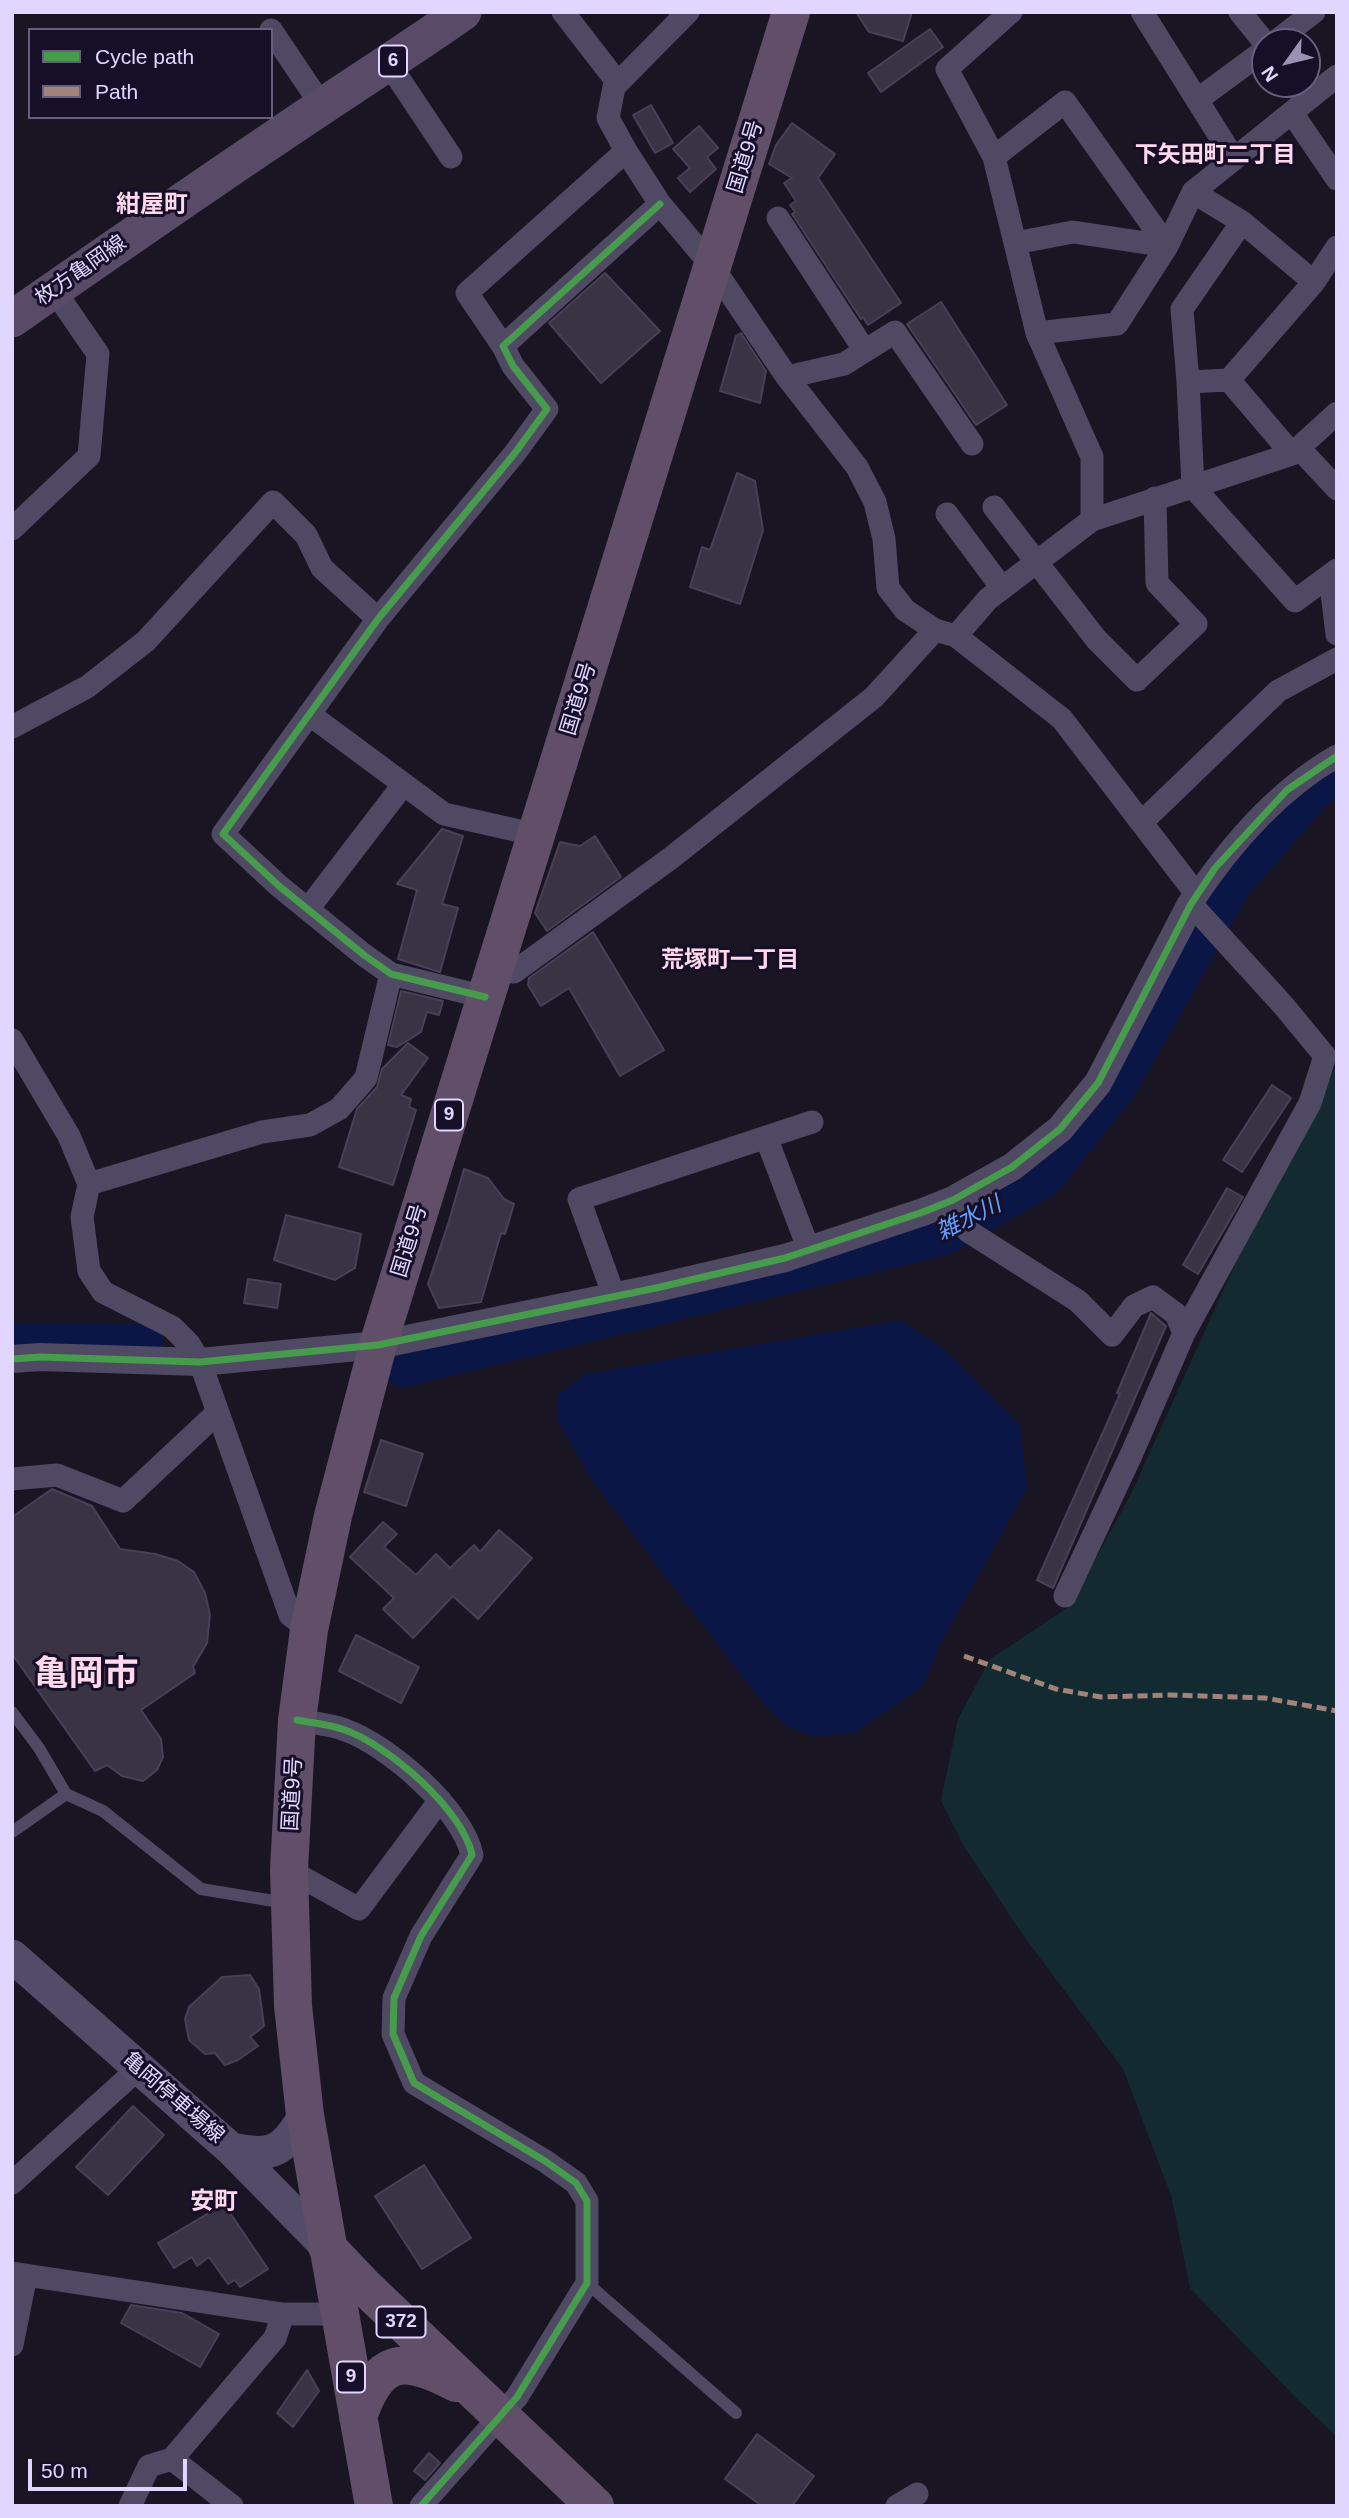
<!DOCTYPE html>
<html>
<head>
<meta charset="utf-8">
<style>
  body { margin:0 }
  #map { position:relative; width:1349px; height:2518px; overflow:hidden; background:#191522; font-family:Helvetica,sans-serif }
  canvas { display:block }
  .frame { position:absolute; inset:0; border:14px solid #e1d6ff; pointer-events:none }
  .legend { position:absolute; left:28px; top:28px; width:245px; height:91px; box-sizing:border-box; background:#170f28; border:2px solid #685f7e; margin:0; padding:9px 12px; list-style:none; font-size:21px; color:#e1d6ff }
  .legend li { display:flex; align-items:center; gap:14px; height:35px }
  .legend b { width:35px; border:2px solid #685f7e }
  .north { position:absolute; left:1251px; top:28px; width:70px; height:70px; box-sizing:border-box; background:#170f28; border:2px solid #685f7e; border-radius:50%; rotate:236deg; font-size:19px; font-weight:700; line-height:28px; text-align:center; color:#e1d6ff }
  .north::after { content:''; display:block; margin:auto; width:24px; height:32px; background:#9b92b2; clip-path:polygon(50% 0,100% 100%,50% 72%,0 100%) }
  .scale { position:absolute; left:28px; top:2459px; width:159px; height:32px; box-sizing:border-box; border:4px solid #e1d6ff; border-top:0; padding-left:9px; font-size:21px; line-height:24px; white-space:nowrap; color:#e1d6ff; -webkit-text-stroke:5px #170f28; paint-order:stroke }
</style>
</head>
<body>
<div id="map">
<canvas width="1349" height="2518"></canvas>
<div class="frame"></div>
<ul class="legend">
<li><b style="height:9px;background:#469c4c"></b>Cycle path</li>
<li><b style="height:9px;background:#a18479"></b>Path</li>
</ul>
<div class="north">N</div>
<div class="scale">50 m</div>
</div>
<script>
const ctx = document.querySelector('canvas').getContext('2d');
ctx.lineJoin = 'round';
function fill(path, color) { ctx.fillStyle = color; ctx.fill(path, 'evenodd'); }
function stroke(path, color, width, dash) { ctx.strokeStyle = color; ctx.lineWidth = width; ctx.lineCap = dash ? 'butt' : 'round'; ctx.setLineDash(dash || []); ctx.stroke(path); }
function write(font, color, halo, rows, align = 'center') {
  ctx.font = font + ' Helvetica,"Noto Sans JP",sans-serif'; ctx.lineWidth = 6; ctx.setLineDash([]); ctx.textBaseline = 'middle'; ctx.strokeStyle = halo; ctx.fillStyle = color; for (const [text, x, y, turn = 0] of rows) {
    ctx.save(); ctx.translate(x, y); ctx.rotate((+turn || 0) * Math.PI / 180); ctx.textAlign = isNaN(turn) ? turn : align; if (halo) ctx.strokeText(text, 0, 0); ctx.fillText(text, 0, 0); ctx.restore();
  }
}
fill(new Path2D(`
  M1337,1064V2437L1297,2399L1190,2288L1171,2195L1123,2069L1020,1931L965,1848L941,1801L958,1719L990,1659L1070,1606L1131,1494L1241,1251Z`), '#132b30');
fill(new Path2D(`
  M901,1320L946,1351L1020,1425L1027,1488L939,1646L923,1686L854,1733L811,1736L785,1725L761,1701L596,1486L558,1422V1395L585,1374Z`), '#0a1645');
stroke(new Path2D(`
  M12,1342H144
  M403,1368L945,1236L1046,1177L1119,1085L1232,885L1315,790L1337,777`), '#0a1645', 38);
const building = new Path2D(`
  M856,12H912L903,41L869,32Z
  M930,29L943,47L881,92L868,73Z
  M651,105L673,143L655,153L633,115Z
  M792,123L835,154L818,178L901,303L868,325L863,317L861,319L792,214L795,212L790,205L796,201L784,183L792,178L769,164L776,145Z
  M699,126L718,148L707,157L716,169L690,192L678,178L690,168L673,149Z
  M605,273L660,331L601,383L549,323Z
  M941,302L1007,405L976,425L907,324Z
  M741,333L766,371L760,403L720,391L736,336Z
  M737,473L755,481L763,530L740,604L690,587L702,547L710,550Z
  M442,829L463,836L442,904L458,908L440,972L398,959L417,890L397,884Z
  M595,836L621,877L547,931L535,913L560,842L580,846Z
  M593,932L664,1050L620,1076L569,988L541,1006L528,985L529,978Z
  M401,991L443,1001L439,1015L427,1012L421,1032L397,1047L388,1045Z
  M408,1043L428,1058L401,1095L411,1099L409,1107L416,1110L393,1185L339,1167L357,1109L377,1087L382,1069Z
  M1272,1085L1291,1098L1242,1172L1223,1160Z
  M464,1169L488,1178L504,1199L514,1204L505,1234L501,1233L481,1302L439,1308L428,1284L449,1221Z
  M1227,1188L1243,1197L1198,1274L1183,1265Z
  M286,1215L361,1234L355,1268L335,1280L274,1260Z
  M248,1279L281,1284L277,1308L244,1303Z
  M1151,1313L1166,1326L1053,1588L1037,1580L1120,1394L1117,1393Z
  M381,1440L423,1454L406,1506L364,1492Z
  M52,1489L92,1506L120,1549L155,1554L178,1561L194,1572L205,1593L210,1615L207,1643L193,1667L195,1673L141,1710L161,1739L163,1757L157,1770L143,1781L122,1776L107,1765L95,1771L12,1654V1517Z
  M383,1522L397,1534L384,1547L416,1575L436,1554L450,1568L474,1545L480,1552L499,1530L532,1558L478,1619L453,1596L413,1638L383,1609L394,1598L350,1557Z
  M356,1635L419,1667L401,1703L339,1671Z
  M250,1975L259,1989L264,2026L250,2037L258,2046L238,2060L225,2065L215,2053L205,2054L189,2040L185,2019L189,2007L222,1977Z
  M133,2106L164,2135L108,2195L76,2167Z
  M424,2165L471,2238L422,2269L375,2196Z
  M224,2204L268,2269L240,2287L235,2280L228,2284L209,2257L197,2266L192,2257L174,2268L158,2243Z
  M131,2305L182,2313L219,2334L200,2367L121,2323Z
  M307,2370L319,2391L293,2427L277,2413Z
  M757,2434L814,2476L792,2506H762L725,2479Z
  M429,2453L440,2463L425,2480L414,2471Z`);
fill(building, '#393344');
stroke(building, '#474057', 2);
stroke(new Path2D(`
  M12,1712L39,1748L66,1794L103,1811L201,1889L286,1903
  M12,1832L66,1794
  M587,2283L736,2413`), '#4f4963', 12);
stroke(new Path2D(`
  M563,12L618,83
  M688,12L614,87L608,118L626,151L660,204L712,266L787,377L857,467L875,502L884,539L888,588L905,610L935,630L956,636L1062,719L1197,895
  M1011,12L947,69L994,157L1037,333L1092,457V520
  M1142,12L1234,159
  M1240,12L1265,43
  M271,30L322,106
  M1275,42L1314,12
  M389,64L451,157
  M1197,100L1265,50
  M1292,113L1337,179
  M994,157L1065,102L1167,246L1117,324L1037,333
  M1193,192L1242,222L1314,282
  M778,218L865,351
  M1015,243L1073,232L1167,246L1193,192L1337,76
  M1337,247L1314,282L1229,380L1188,382L1193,487L1295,601L1337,570
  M503,346L467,293L626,151
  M787,377L844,364L895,332L972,444
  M1229,380L1292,454
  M1188,382L1182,309L1242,222
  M1299,448L1337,489
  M994,507L1096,639L1137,680L1196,624L1157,583L1155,498
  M947,514L1002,588
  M12,529L89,456L98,354L54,290
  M1330,576L1337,634
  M956,636L988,599L1092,520L1292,454L1337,413
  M309,714L444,814L537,835
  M12,727L87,687L146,641L273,502L306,535L322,568L378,619
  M1142,822L1278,691L1337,659
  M308,909L403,785
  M494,970L514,972L671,858L874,697L935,630
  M485,997L391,974L364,955L279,886L223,834L378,619L515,453L547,409L513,366L503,346L660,204
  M12,1040L69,1136L89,1184L82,1217L89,1271L103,1292L172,1327L189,1344L200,1362L290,1615L309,1630
  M766,1137L809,1250
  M89,1184L262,1132L310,1125L339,1109L366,1078L391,974
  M953,1200L968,1231L1078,1301L1112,1335L1134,1306L1153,1297L1176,1314L1184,1333
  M614,1296L579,1199L812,1122
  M12,1479L57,1475L123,1501L217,1413
  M1065,1596L1132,1453L1184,1333L1310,1103L1325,1056L1283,1005L1191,904C1229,846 1276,791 1337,756
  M297,1720C312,1723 330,1724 345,1730C388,1745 463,1810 472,1855L421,1936L394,1998L393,2034L414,2083L545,2161L576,2183L587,2201V2283L517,2397L421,2506
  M289,1870L359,1909L440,1800
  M12,2183L139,2068
  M12,2273L283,2314H340
  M12,2345L26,2275
  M172,2459L232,2506
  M130,2506L149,2466L172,2459L275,2338L283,2314
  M897,2506L917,2494`), '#4f4963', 23);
stroke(new Path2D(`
  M12,1359L40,1357L200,1362L378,1345L656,1288L785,1258L923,1212L953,1200L1012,1167L1060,1129L1098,1083L1191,904`), '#4f4963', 28);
stroke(new Path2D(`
  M12,1956L231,2149L327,2247
  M231,2149C273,2158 284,2151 305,2115`), '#534c69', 33);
stroke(new Path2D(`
  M12,319C101,257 190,195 281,134C341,93 403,54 463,12`), '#594b68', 37);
stroke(new Path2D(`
  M327,2247L365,2287L595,2506
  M358,2417C379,2357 402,2355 456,2383
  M374,2506L305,2115L293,2006L289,1870L297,1720L309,1630L333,1516L378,1345L791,12`), '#614e68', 38);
stroke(new Path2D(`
  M964,1656L1056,1689L1101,1697L1171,1695L1265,1698L1337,1711`), '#a18479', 5, [10, 5]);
stroke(new Path2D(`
  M485,997L391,974L364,955L279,886L223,834L378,619L515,453L547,409L513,366L503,346L660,204
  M12,1359L40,1357L200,1362L378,1345L656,1288L785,1258L923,1212L953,1200L1012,1167L1060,1129L1098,1083L1191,904L1215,868L1287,790L1337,756
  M297,1720C312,1723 330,1724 345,1730C388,1745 463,1810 472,1855L421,1936L394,1998L393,2034L414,2083L545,2161L576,2183L587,2201V2283L517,2397L421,2506`), '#469c4c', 7);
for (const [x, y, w] of [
  [393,61,28],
  [449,1115,28],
  [401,2322,49],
  [351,2377,28]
]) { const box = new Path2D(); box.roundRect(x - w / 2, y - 15.5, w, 31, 5); ctx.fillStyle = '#170f28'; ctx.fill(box); stroke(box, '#e1d6ff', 2); }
write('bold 19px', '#e1d6ff', null, [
  ["6",393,61],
  ["9",449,1115],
  ["372",401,2322],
  ["9",351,2377]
]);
write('21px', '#e1d6ff', '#170f28', [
  ["国道9号",746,157,-73],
  ["枚方亀岡線",81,271,-35],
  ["国道9号",579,699,-73],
  ["国道9号",410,1241,-73],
  ["国道9号",293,1794,-87],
  ["亀岡停車場線",173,2098,41]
]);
write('bold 23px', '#ffd8eb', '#170f28', [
  ["下矢田町二丁目",1215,156],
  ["荒塚町一丁目",730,961]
]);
write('italic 23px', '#64a0ff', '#170f28', [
  ["雑水川",969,1219,-27]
]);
write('bold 24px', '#ffd8eb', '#170f28', [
  ["紺屋町",152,205],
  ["安町",214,2202]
]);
write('bold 35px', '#ffd8eb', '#170f28', [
  ["亀岡市",86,1675]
]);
</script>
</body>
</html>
